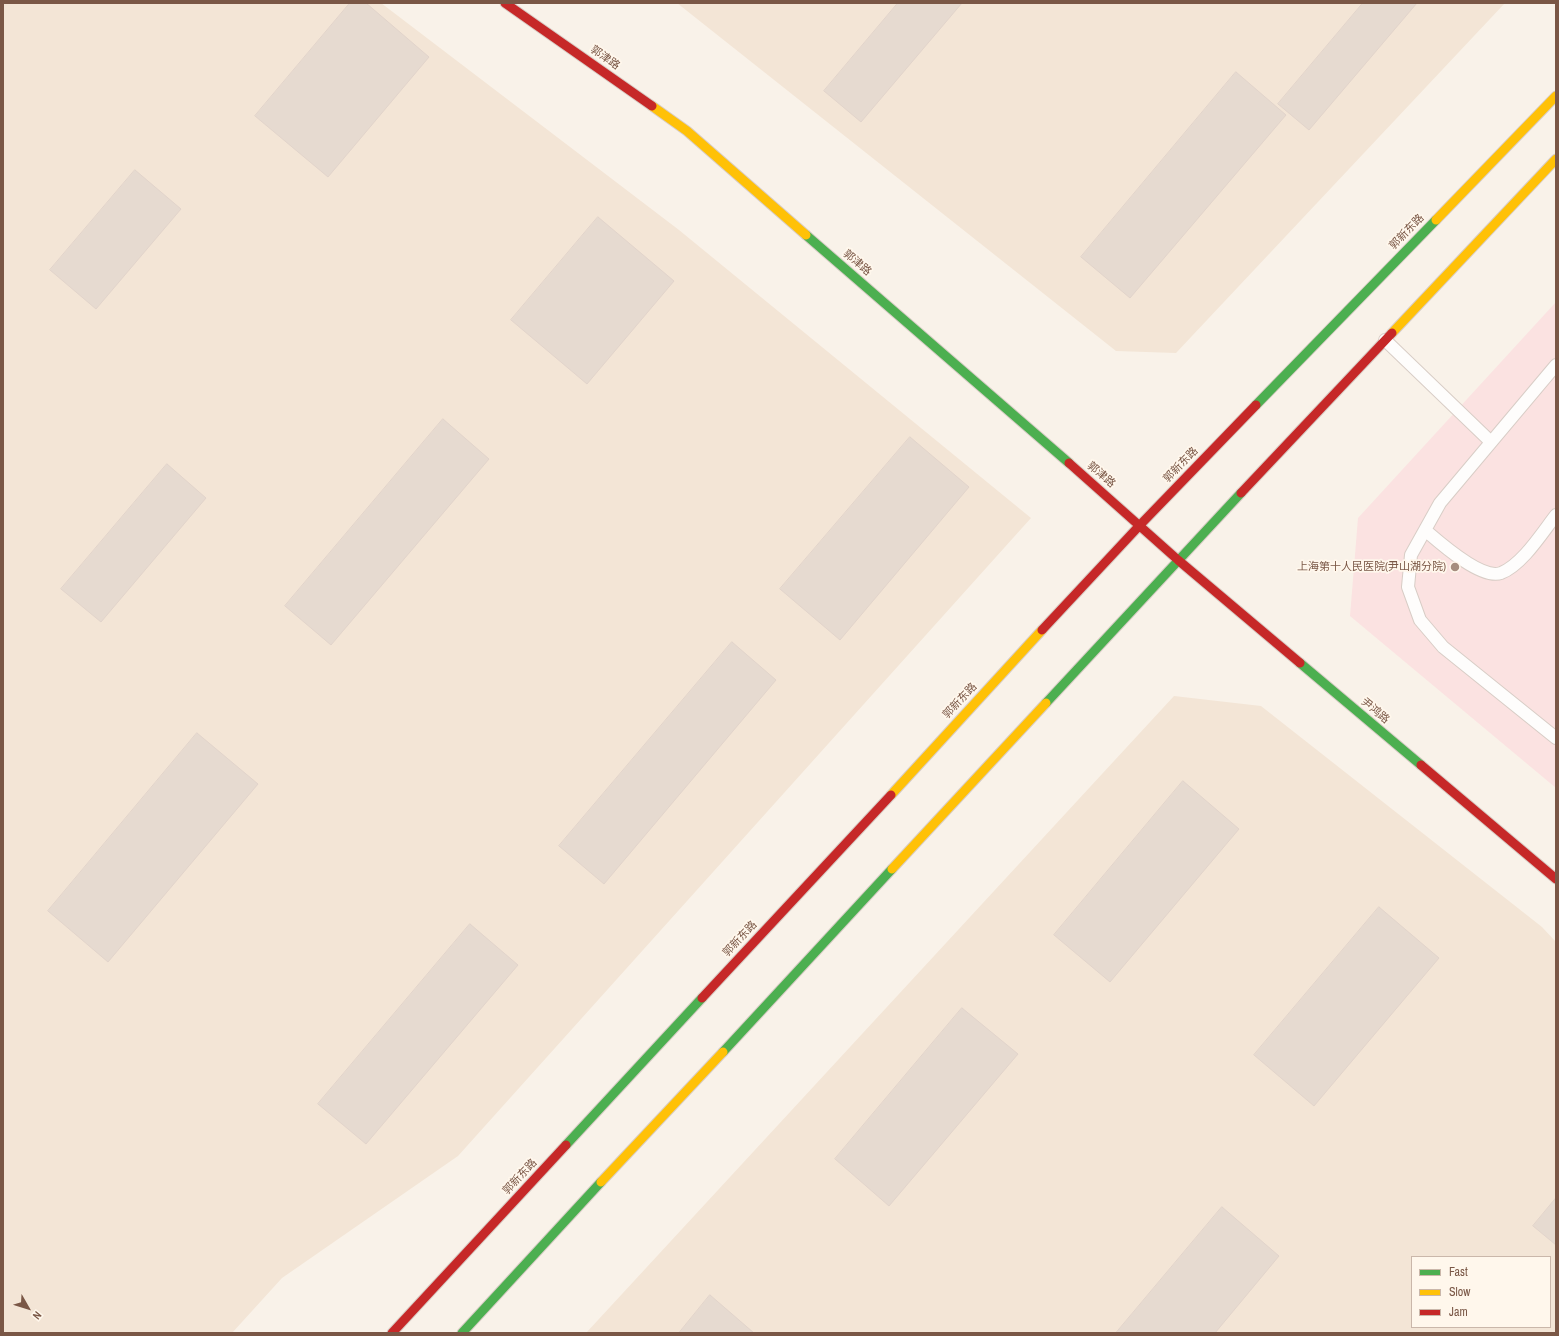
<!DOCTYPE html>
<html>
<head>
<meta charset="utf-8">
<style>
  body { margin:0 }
  #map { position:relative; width:1559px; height:1336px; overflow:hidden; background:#f9f2e9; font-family:"Archivo Narrow",sans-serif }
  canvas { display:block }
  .frame { position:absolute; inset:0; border:4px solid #7a5746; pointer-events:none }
  .legend { position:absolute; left:1411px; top:1256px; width:140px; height:72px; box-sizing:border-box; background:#fff7ec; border:1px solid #cab7aa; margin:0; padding:5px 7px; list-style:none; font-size:12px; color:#7a5746 }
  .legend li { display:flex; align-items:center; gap:8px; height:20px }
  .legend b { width:20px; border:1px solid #cab7aa }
  .north { position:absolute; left:8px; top:1288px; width:40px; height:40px; -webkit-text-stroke:3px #fff7ec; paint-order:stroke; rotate:129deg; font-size:11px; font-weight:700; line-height:16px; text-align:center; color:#7a5746 }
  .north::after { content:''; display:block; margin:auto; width:14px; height:18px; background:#7a5746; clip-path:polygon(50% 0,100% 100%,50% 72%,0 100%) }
</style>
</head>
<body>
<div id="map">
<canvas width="1559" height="1336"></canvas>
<div class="frame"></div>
<ul class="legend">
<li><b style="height:5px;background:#4caf50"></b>Fast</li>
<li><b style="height:5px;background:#ffc107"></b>Slow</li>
<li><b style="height:5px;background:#c62828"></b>Jam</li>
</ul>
<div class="north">N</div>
</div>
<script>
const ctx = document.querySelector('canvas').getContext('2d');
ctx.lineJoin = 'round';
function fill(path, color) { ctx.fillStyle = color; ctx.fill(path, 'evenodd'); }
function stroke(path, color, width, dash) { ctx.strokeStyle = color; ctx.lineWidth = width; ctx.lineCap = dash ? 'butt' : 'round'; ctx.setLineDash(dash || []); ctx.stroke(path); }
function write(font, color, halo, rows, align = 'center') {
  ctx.font = font + ' "Archivo Narrow","Noto Sans SC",sans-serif'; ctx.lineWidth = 3.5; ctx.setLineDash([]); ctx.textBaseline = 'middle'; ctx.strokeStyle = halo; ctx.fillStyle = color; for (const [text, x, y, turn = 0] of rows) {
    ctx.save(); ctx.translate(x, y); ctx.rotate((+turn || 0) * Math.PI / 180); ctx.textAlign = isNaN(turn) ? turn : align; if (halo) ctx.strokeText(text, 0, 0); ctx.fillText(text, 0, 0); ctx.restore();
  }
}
fill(new Path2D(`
  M3,3H381L679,230L1031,518L458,1156L282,1278L232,1333H3Z
  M677,3H1505L1176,353L1116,351Z
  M1174,696L1261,706L1542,927L1556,942V1333H586ZM1412,1257H1550V1327H1412Z`), '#f3e5d6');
fill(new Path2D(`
  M1556,302V788L1350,616L1358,518Z`), '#fbe2e1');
const building = new Path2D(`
  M350,3H366L429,57L328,177L255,116Z
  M898,3H962L861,122L824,91Z
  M1363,3H1417L1309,130L1278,104Z
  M1236,72L1286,115L1130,298L1081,257Z
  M135,170L181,209L96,309L50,270Z
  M598,217L674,281L587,384L511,320Z
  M443,419L489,459L331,645L285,606Z
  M910,437L969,487L840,640L780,589Z
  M167,464L206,498L101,622L61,589Z
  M732,642L776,680L604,884L559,846Z
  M197,733L258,784L108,962L48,911Z
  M1183,781L1239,829L1110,982L1054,935Z
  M1379,907L1439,958L1314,1106L1254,1055Z
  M470,924L518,965L366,1144L318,1104Z
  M962,1008L1018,1054L889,1206L835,1159Z
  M1556,1198V1245L1533,1226Z
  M1222,1207L1279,1256L1215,1333H1116Z
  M710,1295L754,1333H679Z`);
fill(building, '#e6dad0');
stroke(building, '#e2d4cb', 1);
const lane = new Path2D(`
  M1385,340L1491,442
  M1556,365L1440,503L1411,555L1408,587L1420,620L1443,647L1556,738
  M1425,530C1439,542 1481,580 1501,573C1522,565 1542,533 1556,515`);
const fast = new Path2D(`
  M806,235L1069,463
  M1256,405L1436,220
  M1300,663L1421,765
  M1046,703L1241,493
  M723,1052L892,869
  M566,1145L702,998
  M462,1333L601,1182`);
const slow = new Path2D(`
  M652,106L687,131L806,235
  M1436,220L1556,96
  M1392,333L1556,159
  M891,795L1042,630
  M892,869L1046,703
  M601,1182L723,1052`);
const jam = new Path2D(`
  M505,3L652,106
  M1069,463L1178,560L1300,663
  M1241,493L1392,333
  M1042,630L1140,525L1256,405
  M1421,765L1556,879
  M702,998L891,795
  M392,1333L566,1145`);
stroke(lane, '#d8cdc6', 14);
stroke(fast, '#d8cdc6', 11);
stroke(slow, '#d8cdc6', 11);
stroke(jam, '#d8cdc6', 11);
stroke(lane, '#fefdfc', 12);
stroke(fast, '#4caf50', 9);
stroke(slow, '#ffc107', 9);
stroke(jam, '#c62828', 9);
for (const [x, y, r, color] of [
  [1455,567,5,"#a68d7f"]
]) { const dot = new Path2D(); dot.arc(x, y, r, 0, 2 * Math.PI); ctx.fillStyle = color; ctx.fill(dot); stroke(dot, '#fff7ec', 1.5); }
write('11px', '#7a5746', '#fff7ec', [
  ["郭津路",605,58,35],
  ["郭新东路",1407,232,-46],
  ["郭津路",857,263,41],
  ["郭新东路",1181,465,-46],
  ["郭津路",1101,475,41],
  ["郭新东路",960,701,-47],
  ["尹鸿路",1375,711,40],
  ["郭新东路",740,939,-47],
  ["郭新东路",520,1177,-47]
]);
write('11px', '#7a5746', '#fff7ec', [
  ["上海第十人民医院(尹山湖分院)",1446,567]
], 'right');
</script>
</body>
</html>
